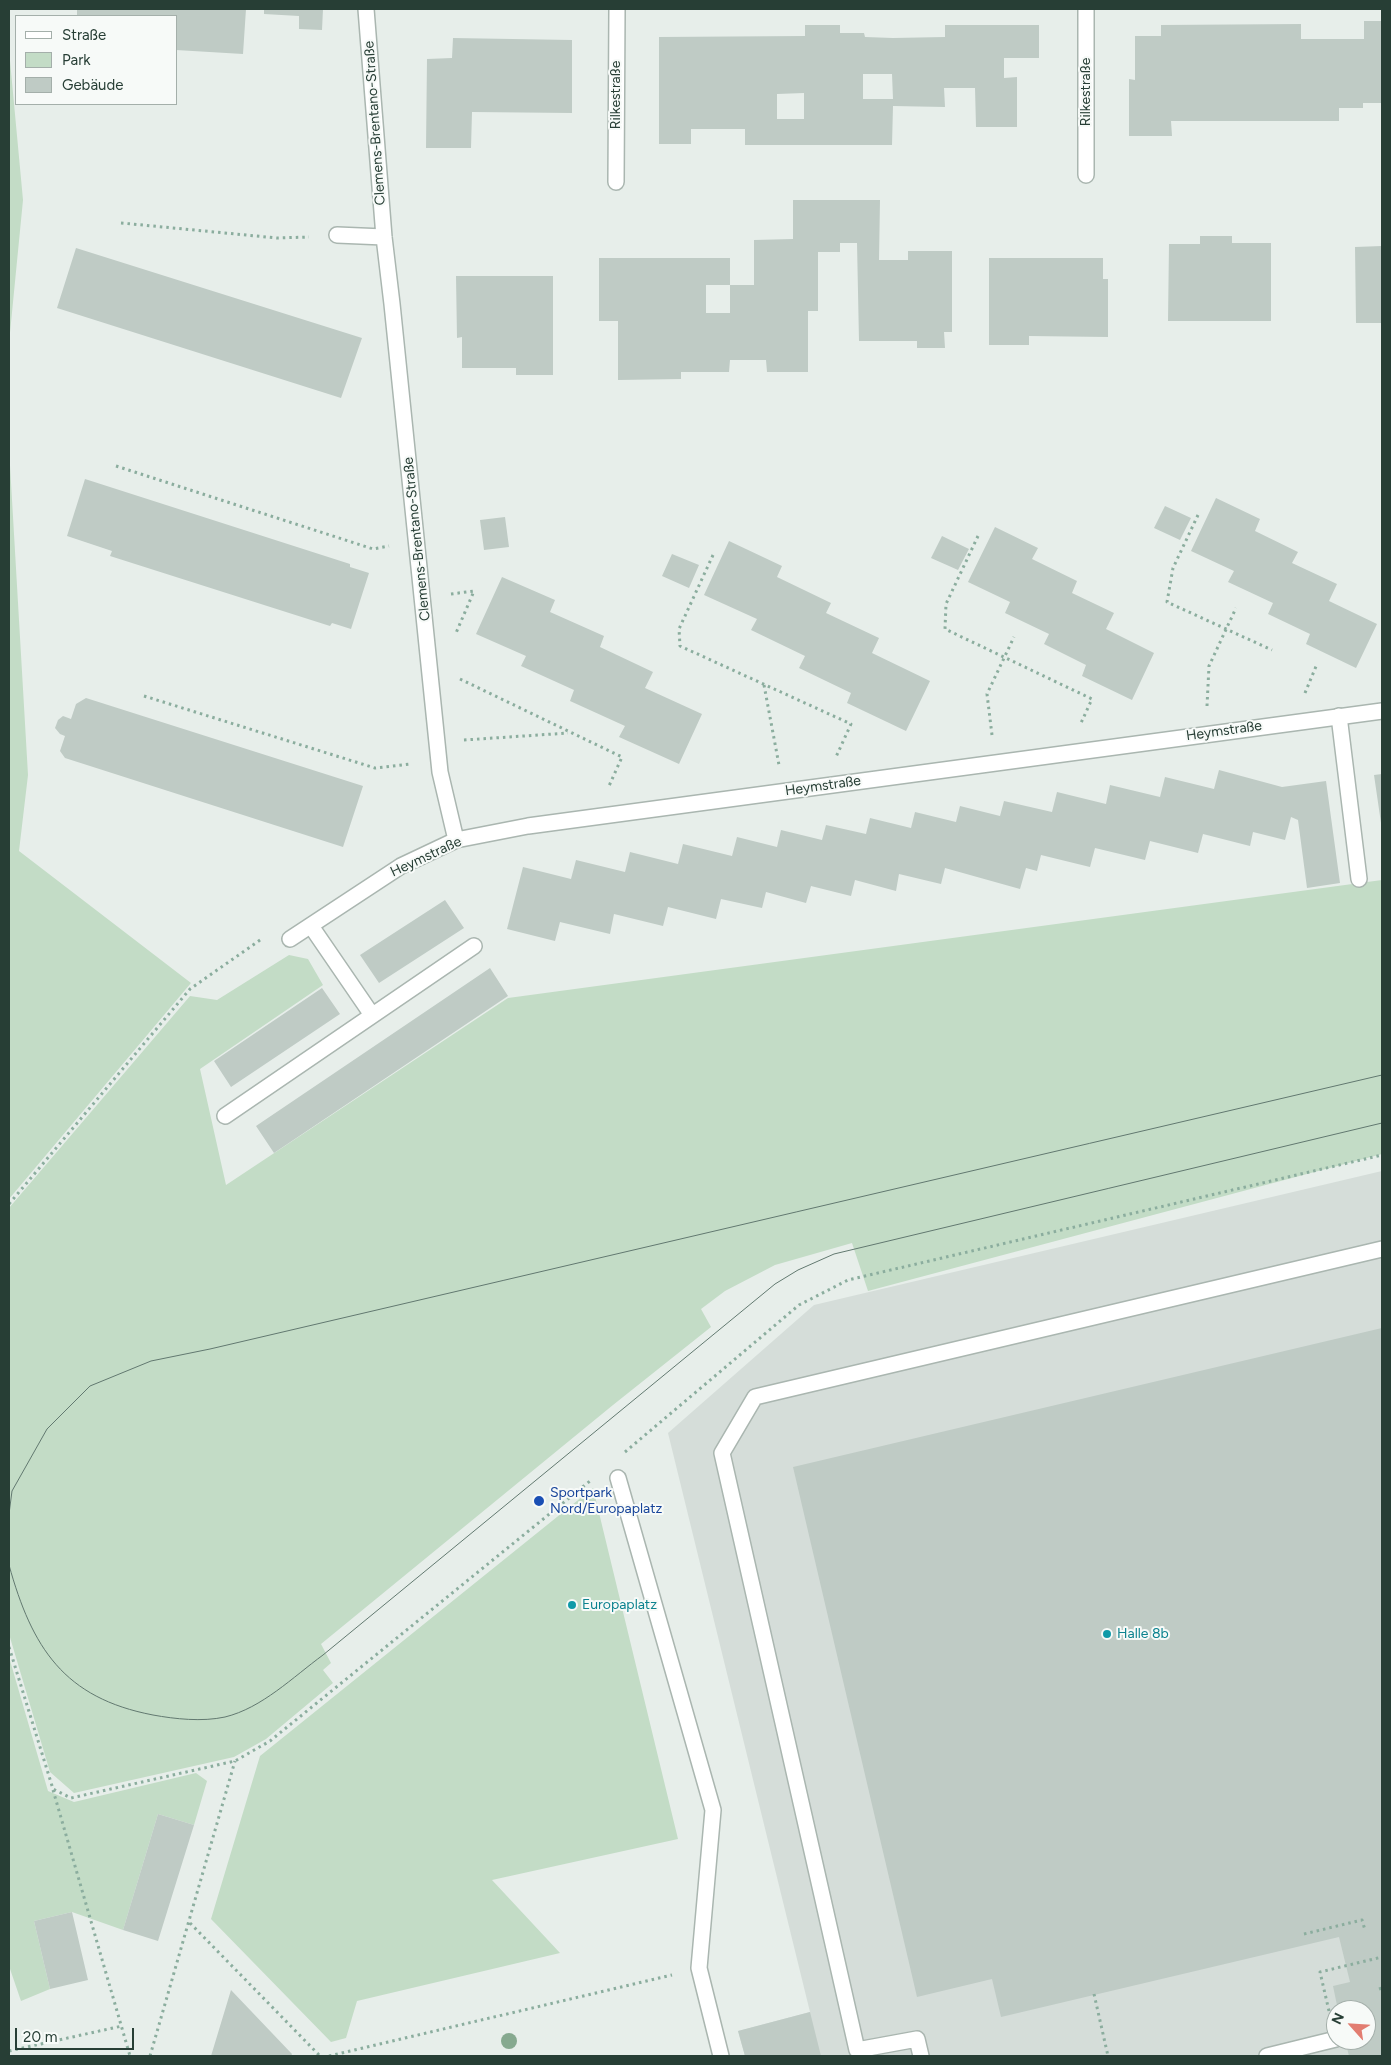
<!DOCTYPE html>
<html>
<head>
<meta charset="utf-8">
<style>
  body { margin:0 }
  #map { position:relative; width:1391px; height:2065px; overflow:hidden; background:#e7eeea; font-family:Figtree,sans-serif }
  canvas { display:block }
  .frame { position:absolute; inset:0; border:10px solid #273e35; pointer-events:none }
  .legend { position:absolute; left:15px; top:15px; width:162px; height:90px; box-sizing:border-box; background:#f7faf8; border:1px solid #a4afaa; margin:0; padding:6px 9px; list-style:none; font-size:15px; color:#273e35 }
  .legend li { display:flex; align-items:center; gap:10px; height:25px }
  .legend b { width:25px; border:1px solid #a4afaa }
  .north { position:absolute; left:1326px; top:2000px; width:50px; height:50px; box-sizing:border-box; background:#f7faf8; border:1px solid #a4afaa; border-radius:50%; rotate:296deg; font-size:14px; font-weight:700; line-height:20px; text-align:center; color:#273e35 }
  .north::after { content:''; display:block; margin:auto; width:18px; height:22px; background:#e27d71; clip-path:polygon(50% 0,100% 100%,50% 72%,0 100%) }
  .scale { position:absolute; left:15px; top:2028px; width:119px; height:22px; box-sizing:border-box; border:2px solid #273e35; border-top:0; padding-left:6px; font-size:15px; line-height:18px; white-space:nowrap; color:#273e35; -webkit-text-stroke:4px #f7faf8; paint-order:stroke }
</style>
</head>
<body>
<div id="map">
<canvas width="1391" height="2065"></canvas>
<div class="frame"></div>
<ul class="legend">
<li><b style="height:6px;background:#fff"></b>Straße</li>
<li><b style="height:14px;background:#c3dcc6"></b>Park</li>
<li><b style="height:14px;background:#bfcbc5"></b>Gebäude</li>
</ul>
<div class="north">N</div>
<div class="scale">20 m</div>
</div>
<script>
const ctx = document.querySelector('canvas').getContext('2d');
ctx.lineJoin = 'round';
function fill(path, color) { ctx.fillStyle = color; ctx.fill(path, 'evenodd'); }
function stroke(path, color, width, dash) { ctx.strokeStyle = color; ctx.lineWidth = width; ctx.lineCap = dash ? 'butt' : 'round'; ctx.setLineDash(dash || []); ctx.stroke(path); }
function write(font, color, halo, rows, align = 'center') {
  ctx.font = font + ' Figtree,sans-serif'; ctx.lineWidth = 4; ctx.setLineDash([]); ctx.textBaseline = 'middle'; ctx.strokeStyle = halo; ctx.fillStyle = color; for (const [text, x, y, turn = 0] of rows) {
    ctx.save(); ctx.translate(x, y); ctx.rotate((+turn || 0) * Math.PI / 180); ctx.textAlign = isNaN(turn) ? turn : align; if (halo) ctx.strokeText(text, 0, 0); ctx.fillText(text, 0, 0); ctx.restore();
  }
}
fill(new Path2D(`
  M1382,1171V2056H745L738,2031L810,2012L668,1433L814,1305ZM1336,2010H1366V2040H1336Z`), '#d5ddd9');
fill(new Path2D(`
  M9,50L23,200L9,343Z
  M9,448L28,775L19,851L191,983L9,1199Z
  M1382,880V1154L868,1291L852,1243L775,1265L725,1291L701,1309L711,1327L613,1405L321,1644L331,1663L323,1670L333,1683L266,1739L234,1757L74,1793L50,1772L9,1634V1208L190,996L217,1000L289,955L308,959L323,985L200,1069L226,1185L508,998Z
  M593,1488L678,1839L492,1880L560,1953L357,2001L346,2038L331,2042L211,1919L260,1756Z
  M9,1657L48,1791L74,1802L196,1773L207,1781L194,1825L158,1814L123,1930L72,1912L34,1921L50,1989L21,2001L9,1966Z`), '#c3dcc6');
fill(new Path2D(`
  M77,9H246L243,54L176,50V16H77Z
  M264,9H323L322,30L299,29V16L264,14Z
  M1364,21H1382V103H1363V108H1339V121H1171L1172,136H1129V79L1135,80V36H1161V25L1301,24V39H1364Z
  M805,25H840V33H864L865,37L893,38L945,37V25H1039V58H1004V78L1017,77V127H976L975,88H944L945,107L893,106L892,145H745V129H691V144H659V37L805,36ZM863,74H892L893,99H863ZM804,93V119H777V94Z
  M453,38L572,40V113L472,112L471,148H426L427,59L452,58Z
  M793,200H880L879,260H908V251H952V332H944L945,348H917V341H859L857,243H840V252H818V311H808V372H767L766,360H730L729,372H681V379L618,380V321H599V258H730V285H706V313H730V285H754V240L793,239Z
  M1200,236H1232V243H1271V321H1168L1169,244H1200Z
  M1382,246V323H1356L1355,247Z
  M76,248L362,338L341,398L57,308Z
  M989,258H1103V279H1108V337L1029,336V345H989Z
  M456,276H553V375H516V368H462V337L457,338Z
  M85,479L350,564V567L369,573L351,629L332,623L330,626L110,556L112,551L67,536Z
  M1216,498L1260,519L1255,531L1298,552L1292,563L1337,584L1329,601L1377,624L1356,668L1306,644L1310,634L1268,614L1273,603L1228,582L1234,571L1191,551Z
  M1165,506L1191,518L1180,540L1154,528Z
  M505,517L509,547L484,550L480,520Z
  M995,527L1038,548L1032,559L1077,581L1072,593L1114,613L1106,629L1154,653L1132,700L1082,676L1086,665L1044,644L1049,634L1005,613L1010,602L968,582Z
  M942,536L969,549L958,570L931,558Z
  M729,541L782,566L777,577L831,603L826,613L879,638L872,653L930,681L906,731L847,703L851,693L799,668L805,656L751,630L757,619L704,595Z
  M672,554L699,565L689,588L662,576Z
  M502,577L555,600L550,612L604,636L600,647L653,672L645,688L702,714L679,764L619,737L625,726L570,701L574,690L521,666L526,656L476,634Z
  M86,698L363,786L343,847L65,758L60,751L65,736L60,734L55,728L58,720L63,716L71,719L76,704Z
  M1219,770L1282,787L1326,781L1340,883L1307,888L1298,820L1291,817L1285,840L1253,832L1250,846L1203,834L1198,853L1150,841L1145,860L1095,848L1090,867L1041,855L1037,871L1026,868L1020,889L945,868L941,884L899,874L896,891L855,880L851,896L811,886L806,903L766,892L762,908L721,899L716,919L668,907L663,926L614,914L610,934L560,922L555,941L507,929L523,867L571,879L576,860L625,872L630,852L678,864L683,844L732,856L737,837L777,847L781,830L822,840L826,825L866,834L870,818L911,828L915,812L956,822L960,806L1000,816L1004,801L1052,812L1057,792L1106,804L1110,785L1160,797L1165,777L1214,789Z
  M1382,774V823H1381L1374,775Z
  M445,900L464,928L379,983L360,955Z
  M490,968L508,996L274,1153L256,1126Z
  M322,988L340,1014L231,1087L214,1061Z
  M1382,1328V2056H1349L1345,2040H1366V2010H1338L1333,1986L1350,1982L1339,1937L1001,2017L992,1979L917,1997L793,1467Z
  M158,1814L194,1825L158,1941L123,1930Z
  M72,1912L88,1980L50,1989L34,1921Z
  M231,1990L292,2054L291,2056H211Z
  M810,2012L821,2056H745L738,2031Z`), '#bfcbc5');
const lane = new Path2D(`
  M1339,716L1359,879
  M311,926L372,1015
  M225,1116L474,946
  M618,1478L713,1810L699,1968L721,2056
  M921,2056L917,2039L857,2050L722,1453L755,1397L1382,1249
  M1267,2056L1336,2039`);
const street = new Path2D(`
  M366,9L384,237L392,304L440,772L456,840
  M1086,175V9
  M616,182L617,9
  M337,235L384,237
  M290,939L401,866L456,840L528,826L1382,711`);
stroke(lane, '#aab6b0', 18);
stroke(street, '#aab6b0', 18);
stroke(new Path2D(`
  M121,223L277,238L309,237
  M116,466L373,549L389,546
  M1198,515L1173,568L1167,602L1272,650
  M978,536L946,604L945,629L1092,699L1081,723
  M713,555L679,629L680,646L851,724L836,757
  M451,594L474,591L456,633
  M460,679L622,757L609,786
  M764,685L779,765
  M1305,693L1317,664
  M144,696L375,768L411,764
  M1207,706L1209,666L1236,608
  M992,735L987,694L1014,637
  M464,740L568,733
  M9,1204L190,989L263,938
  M625,1452L799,1305L848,1280L1382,1155
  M9,1647L53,1789L71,1798L235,1761L270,1741L590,1481
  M53,1790L130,2056
  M190,1923L320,2056
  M1304,1934L1362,1920L1365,1930
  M1379,1989L1382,1988
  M1094,1994L1108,2056
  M1329,2011L1320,1972L1382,1957
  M9,2051L122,2026
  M150,2056L235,1761
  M329,2056L672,1975`), '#8bad9e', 3, [2.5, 4]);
stroke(lane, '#fff', 15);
stroke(street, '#fff', 15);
stroke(new Path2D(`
  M9,1514L12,1491L47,1429L90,1386L151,1361L210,1349L1382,1075
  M9,1565C32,1648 64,1698 153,1715C175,1719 202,1722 225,1717C262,1708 293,1677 323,1655L775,1284L798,1270L834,1254L1382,1123`), '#627970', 1);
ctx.fillStyle = '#86a98f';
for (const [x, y] of [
  [509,2041]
]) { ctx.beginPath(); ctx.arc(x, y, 8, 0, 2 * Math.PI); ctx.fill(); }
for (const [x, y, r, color] of [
  [539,1501,6,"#1a4fb4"],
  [572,1605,5,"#0f9aa8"],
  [1107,1634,5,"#0f9aa8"]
]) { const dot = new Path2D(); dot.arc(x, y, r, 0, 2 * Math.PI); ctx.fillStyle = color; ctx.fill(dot); stroke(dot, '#f7faf8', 2); }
write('14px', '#273e35', '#f7faf8', [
  ["Rilkestraße",1086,92,-90],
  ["Rilkestraße",616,95,-90],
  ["Clemens-Brentano-Straße",375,123,-94],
  ["Clemens-Brentano-Straße",417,539,-96],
  ["Heymstraße",1224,731,-8],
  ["Heymstraße",823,786,-8],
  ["Heymstraße",426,857,-25]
]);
write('14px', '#164399', '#f7faf8', [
  ["Sportpark",550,1493],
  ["Nord/Europaplatz",550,1509]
], 'left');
write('14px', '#0d838f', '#f7faf8', [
  ["Europaplatz",582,1605],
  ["Halle 8b",1117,1634]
], 'left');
</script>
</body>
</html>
